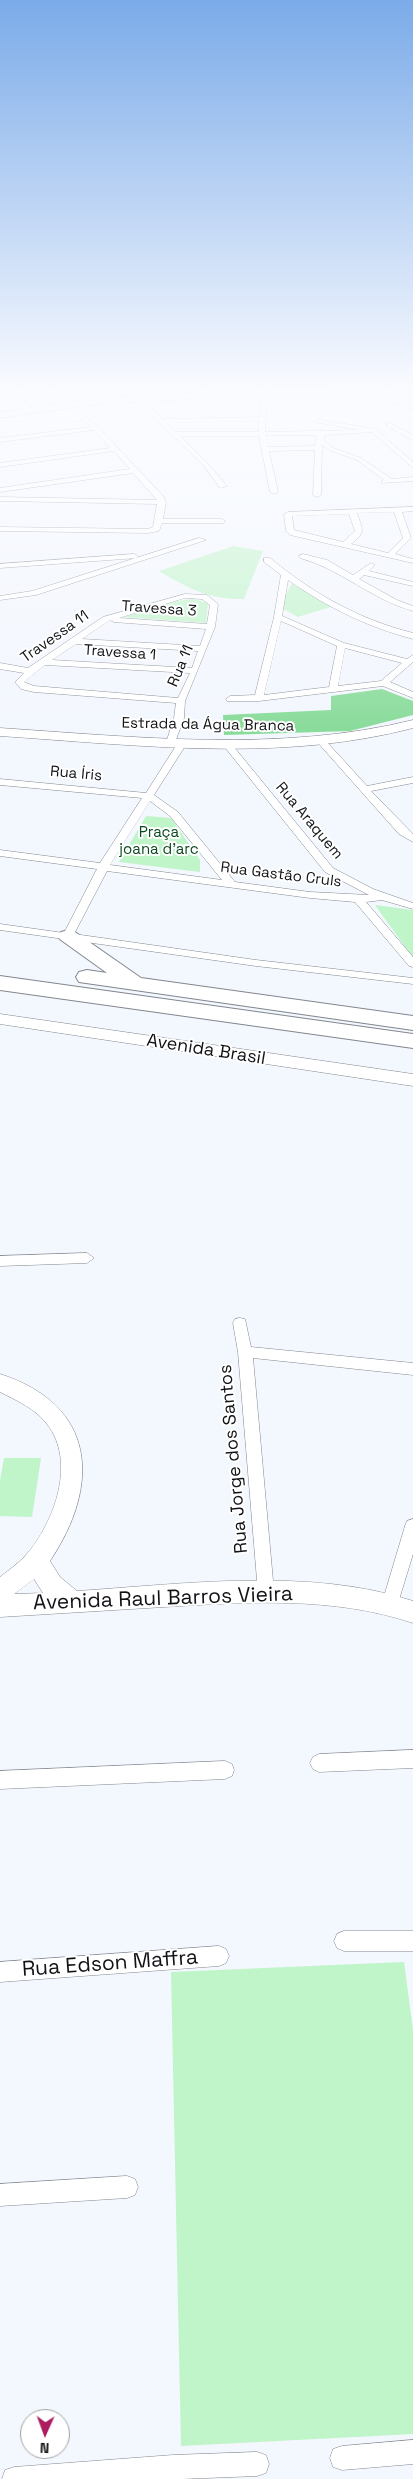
<!DOCTYPE html>
<html>
<head>
<meta charset="utf-8">
<style>
  body { margin:0 }
  #map { position:relative; width:413px; height:2479px; overflow:hidden; background:#f3f7fe; font-family:"Space Grotesk",sans-serif }
  canvas { display:block }
  .north { position:absolute; left:20px; top:2409px; width:50px; height:50px; box-sizing:border-box; background:#fff; border:1px solid #a0a0a1; border-radius:50%; rotate:182deg; font-size:14px; font-weight:700; line-height:20px; text-align:center; color:#111215 }
  .north::after { content:''; display:block; margin:auto; width:18px; height:22px; background:#aa1e5f; clip-path:polygon(50% 0,100% 100%,50% 72%,0 100%) }
</style>
</head>
<body>
<div id="map">
<canvas width="413" height="2479"></canvas>
<div class="north">N</div>
</div>
<script>
const ctx = document.querySelector('canvas').getContext('2d');
ctx.lineJoin = 'round';
function fill(path, color) { ctx.fillStyle = color; ctx.fill(path, 'evenodd'); }
function stroke(path, color, width, dash) { ctx.strokeStyle = color; ctx.lineWidth = width; ctx.lineCap = dash ? 'butt' : 'round'; ctx.setLineDash(dash || []); ctx.stroke(path); }
function write(font, color, halo, rows, align = 'center') {
  ctx.font = font + ' "Space Grotesk",sans-serif'; ctx.lineWidth = 4; ctx.setLineDash([]); ctx.textBaseline = 'middle'; ctx.strokeStyle = halo; ctx.fillStyle = color; for (const [text, x, y, turn = 0] of rows) {
    ctx.save(); ctx.translate(x, y); ctx.rotate((+turn || 0) * Math.PI / 180); ctx.textAlign = isNaN(turn) ? turn : align; if (halo) ctx.strokeText(text, 0, 0); ctx.fillText(text, 0, 0); ctx.restore();
  }
}
fill(new Path2D(`
  M233,546L263,551L244,599C209,600 188,588 159,571Z
  M292,583L334,606L298,617L280,607Z
  M193,599L208,603L206,623L123,617L176,601Z
  M146,816L171,818L200,860V872L119,862Z
  M375,905L413,910V958Z
  M4,1458H41L32,1517L0,1516V1481Z
  M404,1962L413,2030V2434L181,2446L171,1972Z`), '#c0f4c9');
fill(new Path2D(`
  M382,689L413,701V715L350,731L224,735L223,715L331,710V696Z`), '#88db99');
const street = new Path2D(`
  M16,389H23L41,409V411H37Z
  M47,389H54L98,427L163,496L166,502L163,519H221L225,521L224,523H162L159,531L148,533L0,531V527L148,529L153,527L157,504L0,501V497L157,500L133,473L0,492V488L130,469L114,451L0,467V463L110,448L94,430L0,442V438L91,427Z
  M196,389H204L213,395L208,396Z
  M252,389H260L267,394L265,432L360,430L314,422L316,419L375,429L413,462V468L372,432L324,435V440L333,448L361,458L392,479L413,477V481L382,483V481L384,480L357,460L329,450L322,445L321,495L317,497L313,495L315,450L269,451L278,492L274,494L270,492L259,436H180L209,465L227,486L220,488L205,467L135,398L140,397L163,419L260,417L261,395ZM259,421V432H176L167,423ZM266,435H317L315,446L268,447Z
  M379,389C389,389 394,392 400,401L395,402L391,396Z
  M387,424H391L413,435V440L387,426Z
  M413,507V511L402,512L411,538L395,554L413,559V563L290,535L286,531L284,514L288,512ZM394,512L403,538L388,553L351,544C366,532 363,531 357,513ZM349,514L355,531L343,542L294,530L292,516Z
  M199,538L206,540L36,595L0,600V596L32,591Z
  M134,554L138,556L137,558L0,568V564Z
  M303,554L327,560L353,575L371,563L375,565L369,571L413,582V586L364,575L359,579L397,600L413,606V611C372,600 341,569 300,558L299,556Z
  M264,558H270C314,594 358,619 413,633V639C365,626 329,608 288,580L282,616L344,643L407,659L413,655V662L390,682L413,692V698L383,686L259,701H227L226,699L230,696L255,695L274,617L281,575L264,562ZM281,621L337,646L329,687L264,695ZM345,648L402,663L381,681L338,686Z
  M185,594L207,595L218,604L215,627L185,701L184,718L174,745L166,743L174,718L176,703L34,692L21,689L15,682L24,673L0,669V663L28,668L103,617ZM185,598L202,599L210,605L207,624L119,618ZM110,620L114,622L206,629L200,646L82,639ZM76,644L198,651L192,668L52,660ZM45,665L190,673L178,698L34,686L24,682Z
  M182,740L187,743L154,795L178,812L235,882L310,892L369,895L325,872L223,745V741H229L333,868L373,889L413,903V909L382,900L366,902L413,957V967L409,966L355,902L310,898L107,871L74,934L256,960L413,978V984L256,966L0,930V924L64,933L97,869L0,856V850L100,863L142,798L0,785V779L146,793L179,741ZM150,801L170,816L222,880L110,865Z
  M319,740H325L367,786L413,777V783L371,791L413,834V842L399,834L319,744Z
  M87,1253L94,1258L87,1263L0,1266V1256Z
  M240,1318L245,1319L251,1347L413,1363V1375L253,1358L274,1592L272,1597L266,1599L260,1597L258,1592L238,1352L233,1323L235,1319Z
  M413,1519V1554L398,1603L396,1608L390,1610L384,1608L382,1603L405,1526L407,1521Z
  M413,1750V1768L319,1772L313,1769L310,1763L313,1757L319,1754Z
  M225,1761L232,1764L234,1770L232,1776L225,1779L0,1789V1771Z
  M344,1931H413V1951H344L337,1948L334,1941L337,1934Z
  M219,1946L226,1949L229,1956L226,1963L219,1966L0,1982V1962Z
  M127,2176L135,2179L138,2187L135,2195L127,2198L0,2206V2184Z
  M413,2440V2464L342,2470L333,2467L330,2458L333,2449L342,2446Z
  M257,2452L266,2455L269,2464L266,2473L257,2476L181,2479H2L5,2470L14,2467L173,2455Z`);
const secondary = new Path2D(`
  M210,392C273,392 353,384 413,403V409L396,404L350,398H210L99,404L0,418V412L99,398Z
  M413,720V728C279,763 136,745 0,736V728C137,737 279,753 413,720Z
  M0,1014L413,1074V1086L0,1024Z
  M0,1374C97,1405 101,1485 50,1561L60,1577L77,1591C184,1584 310,1567 413,1601V1623C333,1596 246,1602 164,1607C109,1610 55,1614 0,1617V1577C9,1570 19,1563 26,1555C54,1523 77,1462 47,1424C36,1409 16,1400 0,1392ZM34,1579L43,1593L14,1594Z`);
const highway = new Path2D(`
  M68,930L75,932L141,978L413,1016V1030L79,982L76,977L79,972L87,970L107,973L61,940L57,936L61,932Z
  M0,976L413,1034V1048L0,990Z`);
stroke(street, '#82868e', 1);
stroke(secondary, '#82868e', 1);
stroke(highway, '#82868e', 2);
fill(street, '#fff');
fill(secondary, '#fff');
fill(highway, '#fff');
const sky = ctx.createLinearGradient(0, 0, 0, 736);
sky.addColorStop(0, '#7babe9');
sky.addColorStop(0.53, '#fafbff');
sky.addColorStop(1, '#fafbff00');
ctx.fillStyle = sky;
ctx.fillRect(0, 0, 413, 736);
write('15px', '#111215', '#fff', [
  ["Travessa 3",159,609,4],
  ["Travessa 11",55,637,-35],
  ["Travessa 1",120,653,4],
  ["Rua 11",181,666,-67],
  ["Estrada da Água Branca",208,725,1],
  ["Rua Íris",76,774,5],
  ["Rua Araquem",309,821,50],
  ["Rua Gastão Cruls",281,875,7]
]);
write('15px', '#0b4920', '#fff', [
  ["Praça",159,833],
  ["joana d'arc",159,850]
]);
write('18px', '#111215', '#fff', [
  ["Avenida Brasil",206,1050,9],
  ["Rua Jorge dos Santos",234,1459,-95]
]);
write('21px', '#111215', '#fff', [
  ["Avenida Raul Barros Vieira",163,1599,-2],
  ["Rua Edson Maffra",110,1964,-4]
]);
</script>
</body>
</html>
